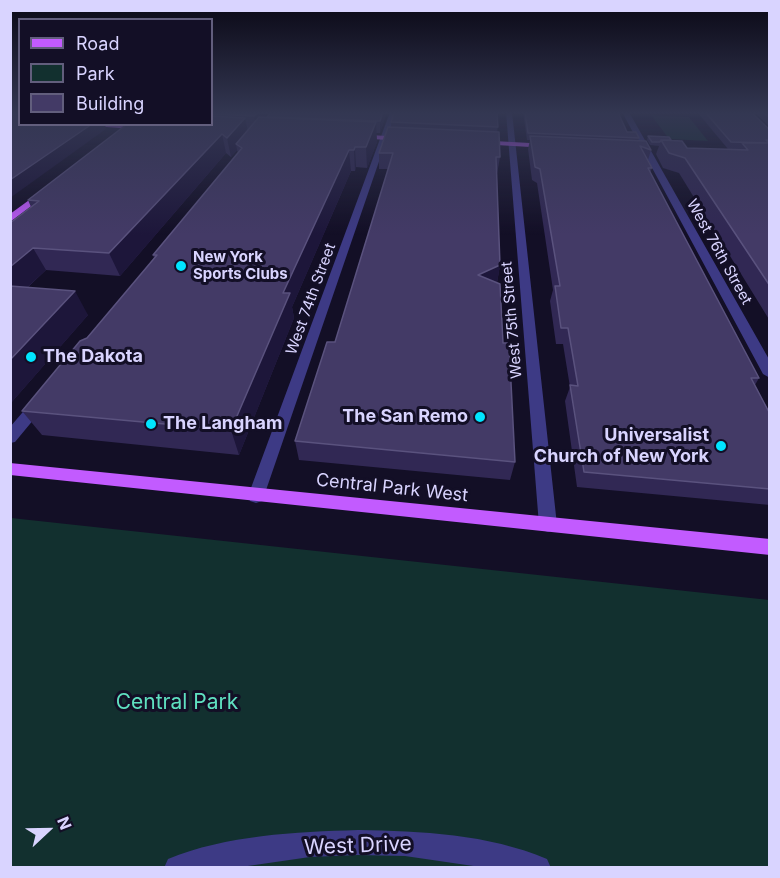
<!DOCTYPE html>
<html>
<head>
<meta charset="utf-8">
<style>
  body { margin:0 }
  #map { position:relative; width:780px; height:878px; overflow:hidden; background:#130f26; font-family:Inter,sans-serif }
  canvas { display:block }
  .frame { position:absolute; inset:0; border:12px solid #d9d4ff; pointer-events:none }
  .legend { position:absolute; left:18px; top:18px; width:195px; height:108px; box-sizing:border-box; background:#130f26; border:2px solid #625e7d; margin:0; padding:8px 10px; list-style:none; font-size:18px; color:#d9d4ff }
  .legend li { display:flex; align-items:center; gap:12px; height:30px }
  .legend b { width:30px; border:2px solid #625e7d }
  .north { position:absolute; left:18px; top:800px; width:60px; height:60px; -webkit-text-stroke:4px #130f26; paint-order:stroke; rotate:68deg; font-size:16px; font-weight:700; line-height:24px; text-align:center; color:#d9d4ff }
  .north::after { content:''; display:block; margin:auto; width:21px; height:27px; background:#d9d4ff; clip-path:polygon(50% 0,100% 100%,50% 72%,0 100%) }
</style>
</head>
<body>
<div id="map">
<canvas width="780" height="878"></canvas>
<div class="frame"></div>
<ul class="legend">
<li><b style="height:8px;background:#c25bff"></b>Road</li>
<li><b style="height:16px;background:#12302f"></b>Park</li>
<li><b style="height:16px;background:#433a66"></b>Building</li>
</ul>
<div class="north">N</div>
</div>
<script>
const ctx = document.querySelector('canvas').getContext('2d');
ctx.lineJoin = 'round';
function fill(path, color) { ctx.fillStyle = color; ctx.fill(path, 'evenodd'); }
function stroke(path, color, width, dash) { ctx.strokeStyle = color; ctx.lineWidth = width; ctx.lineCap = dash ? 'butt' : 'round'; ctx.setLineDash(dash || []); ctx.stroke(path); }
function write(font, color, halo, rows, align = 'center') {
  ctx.font = font + ' Inter,sans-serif'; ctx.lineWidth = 6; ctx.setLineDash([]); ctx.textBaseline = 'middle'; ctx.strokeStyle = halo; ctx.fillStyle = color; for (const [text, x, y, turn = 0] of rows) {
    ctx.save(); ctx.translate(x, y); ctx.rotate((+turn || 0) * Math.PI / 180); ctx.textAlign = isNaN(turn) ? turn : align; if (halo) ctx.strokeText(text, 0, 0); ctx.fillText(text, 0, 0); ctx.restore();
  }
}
fill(new Path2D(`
  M651,115L689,117L708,141L669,139Z
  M11,518L769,600V867L11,868Z`), '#12302f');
fill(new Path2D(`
  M390,112H396L264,496L262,501L256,503L250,501L248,496Z
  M506,112H512L557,525L554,530L548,532L542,530L539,525Z
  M622,112H629L770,361V378L763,374Z
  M39,398L44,399L46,403L44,407L15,442L10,443V427L34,399Z
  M358,830C421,831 488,834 547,859L551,868H487L405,856L358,855L310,857L234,868H164L168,859C226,835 296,832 358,830Z`), '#3d3a85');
fill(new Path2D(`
  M71,124H119L147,128L143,130Z
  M353,134L404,137L408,139L404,141L356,138Z
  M476,140L548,144L552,146L548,148L479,144Z
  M43,190L50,192L10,222V214Z
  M10,463L770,539V555L10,475Z`), '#c25bff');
fill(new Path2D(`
  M212,112H269L264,118H268L267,117L387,112L380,133H376L377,142L367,168L356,167L355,171H351L292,307L294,318L239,455L42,435L22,411L125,294L154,258L153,255L238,153L237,150L231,157L226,153L120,276L46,270L27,288L88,315L10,404L31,207L28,200L212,124Z
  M523,112H618L627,132L639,138L638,141L651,150L648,160L652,168L650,173L759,378L755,385L770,414V505L577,487L565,401L570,387L563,344H556L550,301L553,290L537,183L532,180L528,149L530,140H527Z
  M697,112H751L770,130V321L679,173L663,168L656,154L659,146L650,145L647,140L648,136L671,140L687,148L739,149H728Z
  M754,112H770V127Z
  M391,122L498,127L497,132L500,157L497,174V173L500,265L497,283L515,462L510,480L299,460L295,441L335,342L388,169H379V153L391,127Z`), '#312854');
fill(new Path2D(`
  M258,112H269L256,127L254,116Z
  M383,112H387L380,133V121Z
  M245,118L249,136L236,144L237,150L231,157L227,138Z
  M376,122L377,142L367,168L366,147Z
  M92,124H105L106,129L10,198V180Z
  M222,134L226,153L120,276L109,253Z
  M355,147L356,167L355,171L354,150Z
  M349,150L351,171L292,307L294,318L239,455L231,430L283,293Z
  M33,248L46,270L10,303V267Z
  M500,265L497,283L478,275Z
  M75,291L88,315L10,404V360Z`), '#1d163a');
const building = new Path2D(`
  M16,112H20V124H92L10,180V114H16Z
  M212,112H258L254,116L212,114Z
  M271,112H383L380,121L267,117Z
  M394,112H497L498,127L391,122Z
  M525,112H618L627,132H636L639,138L528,133Z
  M705,112H751L770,130V140H766L769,143L731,142Z
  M764,112H770V118Z
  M212,116L245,118L227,138L222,134L109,253L33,248L10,267V223L39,201L28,200L127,124H212Z
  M259,117L376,122L366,147H355L354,150H349L283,293H290L231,430L22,411L80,341L87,338L157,255H153L242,148L236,144Z
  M388,127L499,132L500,157H496L500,265L478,275L500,284L503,343H509L515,462L295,441L327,342H335L393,153H379Z
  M530,136L646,141L651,150L640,146L652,168H648L759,378H751L770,414V489L584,472L570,385L578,386L568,328H561L555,286H560L540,169L535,167Z
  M648,136L669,137L671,140H661L660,142H652Z
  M661,140L682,141L687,148L748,150L742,143H770V286L685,158L669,153Z
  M10,286L75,291L10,360Z`);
fill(building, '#433a66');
stroke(building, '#5a527e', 1.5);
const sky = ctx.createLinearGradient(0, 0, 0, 235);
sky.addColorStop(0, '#0a0815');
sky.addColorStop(0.48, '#333752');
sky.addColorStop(1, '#33375200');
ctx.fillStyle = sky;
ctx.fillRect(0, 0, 780, 235);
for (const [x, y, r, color] of [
  [181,266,6,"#00e5ff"],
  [31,357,6,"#00e5ff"],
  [480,417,6,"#00e5ff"],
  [151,424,6,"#00e5ff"],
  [721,446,6,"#00e5ff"]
]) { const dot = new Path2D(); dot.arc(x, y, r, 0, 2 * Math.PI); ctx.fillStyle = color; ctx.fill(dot); stroke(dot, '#130f26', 2); }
write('15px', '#d9d4ff', '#130f26', [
  ["West 76th Street",719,252,61],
  ["West 74th Street",311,299,-70],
  ["West 75th Street",512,320,-95]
]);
write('bold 15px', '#d9d4ff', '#130f26', [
  ["New York",193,257],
  ["Sports Clubs",193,274]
], 'left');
write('bold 18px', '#d9d4ff', '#130f26', [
  ["The Dakota",43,357],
  ["The San Remo",468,417,"right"],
  ["The Langham",163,424],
  ["Universalist",709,436,"right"],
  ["Church of New York",709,457,"right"]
], 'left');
write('18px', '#d9d4ff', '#130f26', [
  ["Central Park West",392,488,6]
]);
write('21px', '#5fe0c0', '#130f26', [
  ["Central Park",177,703]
]);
write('21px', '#d9d4ff', '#130f26', [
  ["West Drive",358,846,-2]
]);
</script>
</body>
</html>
